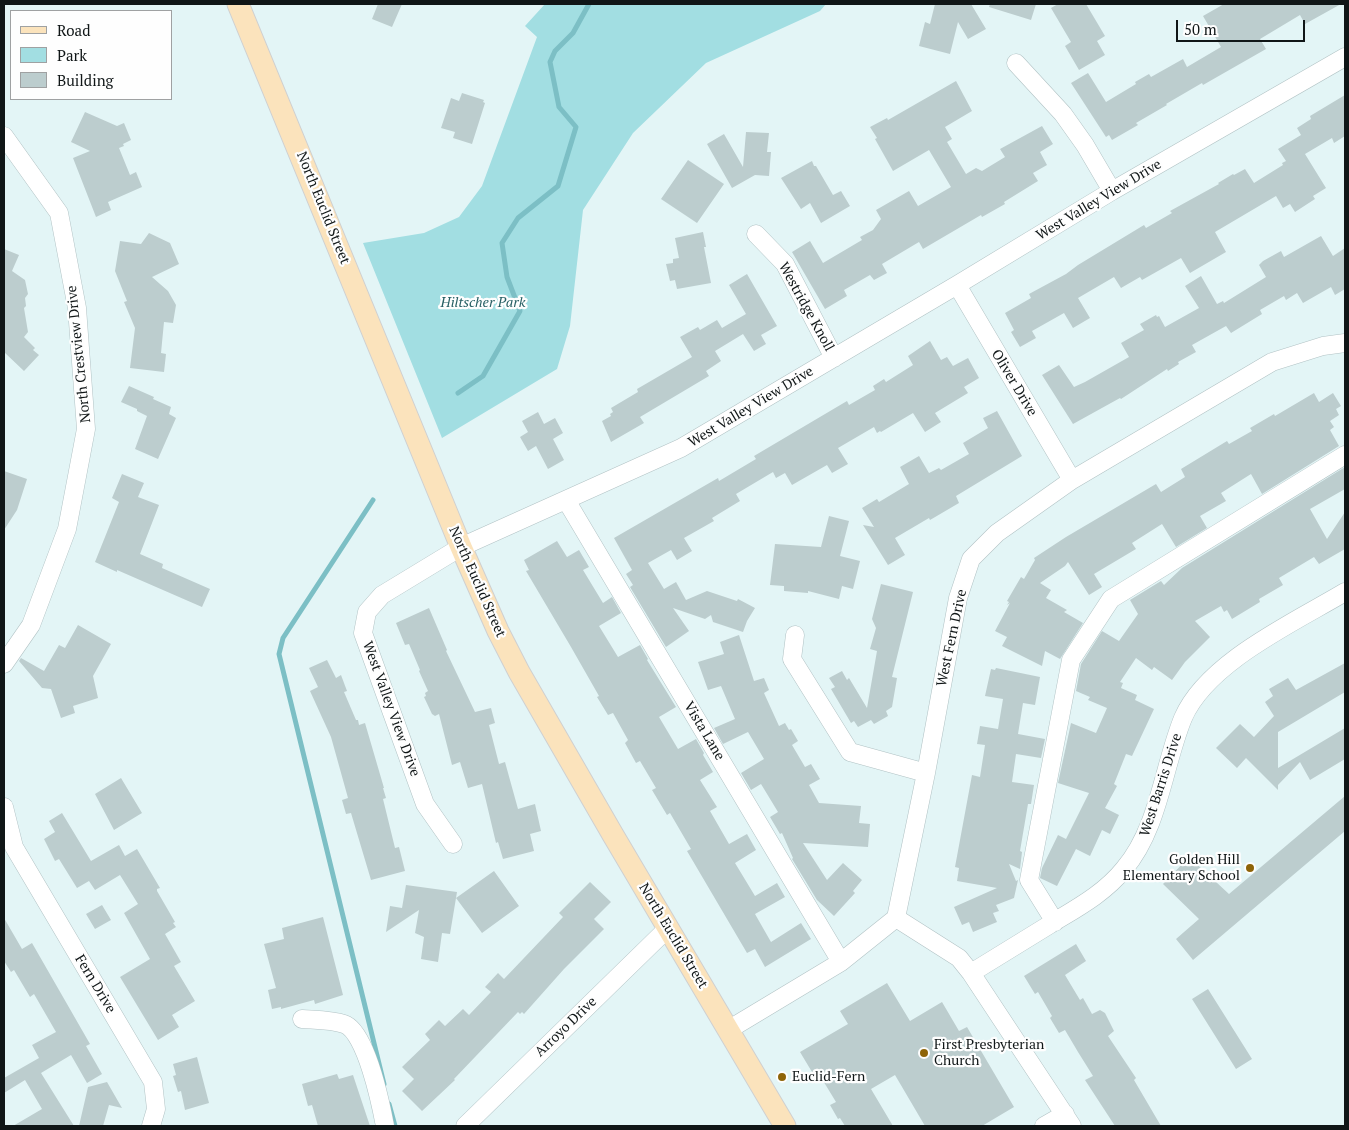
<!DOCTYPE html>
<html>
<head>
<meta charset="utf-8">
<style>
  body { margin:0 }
  #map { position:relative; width:1349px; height:1130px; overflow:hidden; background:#e3f5f6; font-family:"PT Serif",serif }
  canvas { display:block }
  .frame { position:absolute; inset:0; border:5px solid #101617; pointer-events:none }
  .legend { position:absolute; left:10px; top:10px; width:162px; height:90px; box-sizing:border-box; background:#fefefe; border:1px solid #9fa1a2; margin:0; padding:6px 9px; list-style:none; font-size:15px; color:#101617 }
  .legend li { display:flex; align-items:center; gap:10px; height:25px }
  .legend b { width:25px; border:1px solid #9fa1a2 }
  .scale { position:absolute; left:1176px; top:20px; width:129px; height:22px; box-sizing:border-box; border:2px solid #101617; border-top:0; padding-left:6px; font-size:15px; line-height:18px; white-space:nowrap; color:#101617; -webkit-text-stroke:4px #fefefe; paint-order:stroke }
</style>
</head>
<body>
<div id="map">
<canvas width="1349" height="1130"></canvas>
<div class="frame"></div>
<ul class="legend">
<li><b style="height:6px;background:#fbe3bc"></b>Road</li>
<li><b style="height:14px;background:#a2dee2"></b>Park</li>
<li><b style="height:14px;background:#bccdce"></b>Building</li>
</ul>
<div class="scale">50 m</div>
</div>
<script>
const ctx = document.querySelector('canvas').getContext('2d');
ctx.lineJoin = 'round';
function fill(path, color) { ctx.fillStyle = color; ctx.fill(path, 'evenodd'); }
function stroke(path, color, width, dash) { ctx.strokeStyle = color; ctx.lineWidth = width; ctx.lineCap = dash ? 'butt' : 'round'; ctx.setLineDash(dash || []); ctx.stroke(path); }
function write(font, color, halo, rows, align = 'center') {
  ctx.font = font + ' "PT Serif",serif'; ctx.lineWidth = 4.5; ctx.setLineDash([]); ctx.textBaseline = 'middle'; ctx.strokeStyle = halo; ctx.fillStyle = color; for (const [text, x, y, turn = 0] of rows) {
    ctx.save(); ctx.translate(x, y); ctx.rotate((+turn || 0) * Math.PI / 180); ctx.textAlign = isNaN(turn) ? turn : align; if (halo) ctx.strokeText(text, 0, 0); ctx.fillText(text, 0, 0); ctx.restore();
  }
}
fill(new Path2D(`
  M545,4H826L820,11L706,63L633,133L583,210L570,326L557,369L442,438L363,243L424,233L459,217L482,186L537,37L525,26Z`), '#a2dee2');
stroke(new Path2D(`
  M458,393L483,376L520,311L507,277L502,243L518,218L558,186L576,127L559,107L550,62L555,51L573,33L589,4
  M373,500L283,638L279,654L384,1084
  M389,1104L395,1126`), '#7cbfc5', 5);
fill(new Path2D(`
  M378,4H402L392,27L372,19Z
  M935,4H971L986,29L968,39L958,22L950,54L919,46L925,22L930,24Z
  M990,4H1036L1031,20L989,7Z
  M1058,4H1086L1105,36L1097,41L1105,55L1079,70L1065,46L1071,42L1051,8Z
  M1224,4H1341L1305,24L1300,15L1260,39L1266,49L1203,85L1202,83L1166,104L1167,105L1136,123L1138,125L1112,140L1109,135L1106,137L1071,83L1088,73L1106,102L1136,84L1135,82L1149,74L1151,77L1183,59L1187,67L1221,47L1203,16Z
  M956,81L972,111L945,127L952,139L947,142L966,174L976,168L982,171L1005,157L1000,149L1042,126L1053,144L1040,152L1047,165L1033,173L1038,181L1004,202L1005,204L982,217L981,215L923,249L919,242L882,264L887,273L874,280L870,275L844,290L847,296L825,309L792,252L810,241L823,263L862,240L860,237L873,230L881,219L876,210L909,191L918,206L951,187L929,150L893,171L875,139L877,138L870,127L887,118L888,120Z
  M462,93L484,100L483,102L485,103L472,144L453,138L455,132L441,128L451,98L459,101Z
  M1345,95V136L1334,143L1332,138L1305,154L1326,188L1313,196L1315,199L1295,212L1290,204L1283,208L1276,196L1215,232L1226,252L1190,273L1181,258L1142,280L1140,277L1121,288L1114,277L1078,298L1090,318L1073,328L1064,313L1032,331L1036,338L1020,347L1011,332L1014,330L1005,313L1031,298L1029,294L1066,274L1078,265L1144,225L1146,228L1172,213L1170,211L1219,184L1218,183L1233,174L1234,175L1245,169L1254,183L1283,165L1282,163L1286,161L1278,149L1301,135L1297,128L1311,119L1310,116Z
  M85,112L117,126L124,123L131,140L123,144L124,146L119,148L130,175L136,172L142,187L108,202L111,210L96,217L73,158L90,151L71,142Z
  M746,132L769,133L767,152H771L769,176L755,175L732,188L707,144L724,134L743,167Z
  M688,160L724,184L697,223L661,199Z
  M812,161L814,166H816L833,195L841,191L850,206L821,223L810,203L801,209L781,178Z
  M703,232L706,247H704L711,283L677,289L675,280L670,281L666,264L673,263V259L679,258L675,238Z
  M149,233L170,243L179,264L152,277L168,291L176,305L173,323L164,322L161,353L166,354L164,372L130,368L135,328L124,302L127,301L115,271L120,241L141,244Z
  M1321,236L1333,256L1345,248V289L1335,295L1331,287L1303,303L1297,293L1286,300L1284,296L1260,310L1262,314L1231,333L1226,326L1192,345L1196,352L1178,362L1179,364L1168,371L1167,369L1121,399L1120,398L1073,424L1042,375L1059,365L1074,387L1085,382L1129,357L1121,343L1144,330L1140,324L1156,315L1157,317L1159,316L1165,327L1199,308L1185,286L1201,276L1217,304L1223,301L1224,303L1266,277L1259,265L1263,261L1281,251L1284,257Z
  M4,249L19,255L12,271L25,280L28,294L25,298L26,306L24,308L28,332L24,337L35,348L33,350L39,355L24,371L4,352Z
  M747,274L777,326L761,335L766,344L754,351L743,334L715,351L721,361L706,371L709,376L640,417L644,423L611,442L602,421L611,416L610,414L613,412L611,408L638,392L637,389L692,357L680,337L698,327L700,330L717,320L722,328L746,314L729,285Z
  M930,341L941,360L947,357L953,366L968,358L979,378L964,387L968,393L935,413L941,422L925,432L913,413L881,432L880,431L877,433L874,427L838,448L848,464L832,473L827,465L792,485L785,473L776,478L773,472L736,494L740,501L712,518L714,521L684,538L692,551L677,560L671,550L648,563L664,589L676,582L686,600L707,591L737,601L738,599L755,608L747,621L743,632L713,622L711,615L705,619L673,608L689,631L666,647L630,587L633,585L626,574L632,570L614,538L718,478L719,481L756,459L754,456L847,401L849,405L875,390L873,386L884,379L886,382L913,365L908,356Z
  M129,386L154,397L153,399L171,407L169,414L176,418L158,459L135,449L147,416L137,411V409L121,402Z
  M1314,393L1319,402L1333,393L1341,406L1336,409L1339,415L1330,421L1334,427L1330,430L1339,446L1262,494L1251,474L1221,493L1226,501L1200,516L1207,528L1176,547L1162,524L1132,543L1136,549L1094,574L1102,587L1089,595L1068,562L1065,566L1040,583L1051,590L1046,598L1067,610L1064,612L1083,623L1060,659L1045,651L1042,666L1002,646L1007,637L995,631L1010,603L1007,605L1009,602L1007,601L1021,577L1024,579L1035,560L1034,558L1066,537L1156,484L1161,492L1185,477L1181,469L1227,441L1229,444L1252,431L1250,428L1274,414L1275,416Z
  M997,411L1022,456L956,496L959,503L930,520L929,518L895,538L905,555L888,565L863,525L874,527L862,508L877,499L879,502L909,484L900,467L919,456L929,473L939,468L941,470L969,454L963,443L988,428L983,418Z
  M538,412L544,424L555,418L563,433L553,439L564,460L548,469L536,446L528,451L520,437L528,432L522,421Z
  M1345,467V489L1310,509L1327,539L1345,512V549L1319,564L1314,557L1279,578L1283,585L1259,599L1260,602L1232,619L1227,610L1224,612L1221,606L1195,621L1210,637L1185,662L1172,680L1154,667L1152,670L1136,658L1120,682L1123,683L1121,688L1137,695L1135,700L1154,709L1132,756L1126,754L1114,784L1117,786L1105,808L1119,815L1110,834L1102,830L1090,856L1076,849L1057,886L1040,878L1042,868L1058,835L1066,839L1089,793L1058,783L1071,723L1096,733L1107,708L1088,700L1090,697L1076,691L1081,664L1102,631L1119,641L1138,614L1130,600L1161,581L1164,585L1182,568Z
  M4,471L27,479L17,510L4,530Z
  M122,474L144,483L138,497L159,505L140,554L163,564L162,568L210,589L202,607L117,570V572L95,562L119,502L112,498Z
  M829,516L849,521L840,556L860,561L853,589L842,586L839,599L808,591V593L784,591V586L770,585L775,544L821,547Z
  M557,541L567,557L579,550L589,567L583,570L603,603L612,597L621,613L599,626L618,657L640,645L648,659L647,660L676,707L659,717L678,749L696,739L704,753L703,755L713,772L700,780L717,807L710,811L729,844L747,834L756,850L735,863L755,896L777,883L785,897L755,914L771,942L801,923L811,939L765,967L755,949L747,953L687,851L691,849L670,813L667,815L652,790L656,788L640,761L636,763L625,743L628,740L613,713L608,715L597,697L599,696L571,647L526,571L529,570L524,560Z
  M881,584L913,592L892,677L897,678L892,707L886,711L888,716L874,724L871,720L858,727L854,721L851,723L831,689L835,687L829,678L842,671L847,680L849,678L867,708L877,651L870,649L876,628L872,619Z
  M429,608L447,650L446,651L475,712L491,708L495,723L489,725L499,764L505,762L518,809L535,804L541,831L530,834L534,851L503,859L498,842L496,843L482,784L468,788L460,762L452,765L439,714L435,716L432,714L424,697L426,696L425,693L428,691L419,671L420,670L409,644L405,645L396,623Z
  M78,625L111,644L93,676L98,698L73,706L75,713L61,718L51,689L42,688L19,661L21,658L44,671L59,645L65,648Z
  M739,635L754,681L764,678L769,690L764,693L779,726L785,723L789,730L791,729L798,741L792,745L805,767L811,764L820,779L809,785L819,803L861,806L859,823L870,824L868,847L803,843L827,880L843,863L862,880L853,891L855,893L834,916L817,900L792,859L793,858L782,833L780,834L770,817L778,812L761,784L751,790L741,773L764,759L748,732L723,744L714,728L735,719L721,686L708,690L698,662L724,654L720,642Z
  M327,660L336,678L341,675L347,691L344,692L356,720H358L359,725L365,723L384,788H383L386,798L383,799L395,848L399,847L405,871L371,880L351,813L346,814L342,800L348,798L331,737L310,691L318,687L309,668Z
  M1345,663V692L1278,732V768L1345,728V759L1310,780L1300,762L1278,785V790L1246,758L1237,768L1216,748L1240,724L1254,737L1274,716L1265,702L1273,696L1269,689L1288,678L1296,690Z
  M996,668L1040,677L1035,705L1023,703L1018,734L1045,739L1041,758L1016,754L1012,782L1034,785L1031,804H1028L1020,851L1022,852L1020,869L1009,864L1016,881L1018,880L1014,898L996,905L999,911L993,913L997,922L973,932L969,922L962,925L954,907L997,888L957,881L959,868L955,867L972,775L980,777L985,745L977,744L980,726L998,729L1003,699L985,696L991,669L995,670Z
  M121,778L142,813L114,830L95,794Z
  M1345,796V831L1193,960L1176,939L1199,919L1163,884L1189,857L1229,894Z
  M62,813L91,861L119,845L125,856L137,849L160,888L157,889V891L175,922L173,923L176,927L165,934L181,962L174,966L195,1001L172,1015L179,1027L158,1040L120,977L150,959L124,913L138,904L120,875L95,890L89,881L77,888L59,859L55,861L44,839L55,832L49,821Z
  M494,871L519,906L482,933L456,898L450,934L442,933L438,962L421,959L424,937L415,933L419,910L386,932L390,906L402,908L406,885L457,892L456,898Z
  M590,882L611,902L594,919L604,929L564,969L524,1014L522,1012L520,1014L518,1012L454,1079L455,1080L422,1111L402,1091L414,1079L402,1067L430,1040L425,1034L439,1020L445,1026L463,1009L469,1015L491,992L485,987L498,973L504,979L563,917L559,913Z
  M102,905L111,920L95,929L86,914Z
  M323,917L343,995L315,1004L314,1000L281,1009V1007L272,1009L268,990L276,988L264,944L284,939L282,928Z
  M4,918L22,949L32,943L90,1044L86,1046L102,1074L87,1083L71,1055L41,1073L74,1126H13L42,1109L25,1080L4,1093V1078L39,1058L32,1045L56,1032L34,994L30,997L14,970L11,972L4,961Z
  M1076,944L1086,961L1065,975L1080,1000L1083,998L1092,1014L1100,1010L1105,1013L1114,1031L1108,1036L1136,1078L1134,1080L1161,1126H1115L1085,1080L1093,1076L1078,1052L1065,1030L1059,1033L1050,1018L1052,1016L1038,992L1035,994L1024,976Z
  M887,983L910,1021L942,1002L959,1031L967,1027L1014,1107L982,1126H925L895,1075L871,1089L893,1126H845L840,1118L838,1119L830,1105L836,1102L822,1079L818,1082L800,1052L848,1024L840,1011Z
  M1208,989L1252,1059L1236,1069L1192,999Z
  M197,1057L209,1103L185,1110L181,1091L178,1092L173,1076L176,1075L173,1064Z
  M337,1074L339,1079L353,1075L370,1126H318L312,1105L308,1106L302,1084Z
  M107,1082L122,1108L109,1105L103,1126H79L88,1087Z`), '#bccdce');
const minor = new Path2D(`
  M1016,63L1063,114L1085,145L1112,191
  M4,136L59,213L77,308L86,429L67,529L31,625L4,664
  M756,234L785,264L834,358
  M957,285L1072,480
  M566,500L841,962
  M795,635L792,659L850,752L926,773
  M4,807L14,847L153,1082L156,1109L151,1126
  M453,844L425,804L363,633L367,612L382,595L461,547L681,448L957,285L1112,191L1345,57
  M896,918L959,958L971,973L1072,1126
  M1055,922L1029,880L1071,660L1111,599L1345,455
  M971,973C997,957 1023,941 1049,925C1075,909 1104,894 1124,869C1159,828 1163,767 1183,718C1207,662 1295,622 1345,592
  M302,1019C315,1020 332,1020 344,1024C366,1031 381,1105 385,1126
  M728,1030L841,962L896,918L926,773L958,598L971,559L997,533L1072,480L1272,362L1323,346L1345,343
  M465,1126L668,928
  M1044,1126L1065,1114`);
const major = new Path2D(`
  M238,4L461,547L498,631L519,672L613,835L785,1126`);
stroke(minor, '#b1c2c4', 19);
stroke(major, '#cfd0d1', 23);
stroke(minor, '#fff', 18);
stroke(major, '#fbe3bc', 21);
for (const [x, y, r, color] of [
  [1250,868,5,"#8e6408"],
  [924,1053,5,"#8e6408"],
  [782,1077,5,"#8e6408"]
]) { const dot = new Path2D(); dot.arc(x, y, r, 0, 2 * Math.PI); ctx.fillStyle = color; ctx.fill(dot); stroke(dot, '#fefefe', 2); }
write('14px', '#101617', '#fefefe', [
  ["West Valley View Drive",1099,200,-31],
  ["North Euclid Street",323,208,68],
  ["Westridge Knoll",806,307,61],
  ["North Crestview Drive",79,354,-96],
  ["Oliver Drive",1014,383,59],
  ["West Valley View Drive",751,407,-31],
  ["North Euclid Street",477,582,66],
  ["West Fern Drive",952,638,-78],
  ["West Valley View Drive",391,709,70],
  ["Vista Lane",704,731,59],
  ["West Barris Drive",1161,785,-72],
  ["North Euclid Street",673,936,59],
  ["Fern Drive",95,984,59],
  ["Arroyo Drive",566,1027,-44]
]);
write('italic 14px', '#286065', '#fefefe', [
  ["Hiltscher Park",483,303]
]);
write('14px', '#101617', '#fefefe', [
  ["Golden Hill",1240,860,"right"],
  ["Elementary School",1240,876,"right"],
  ["First Presbyterian",934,1045],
  ["Church",934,1061],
  ["Euclid-Fern",792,1077]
], 'left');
</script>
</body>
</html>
